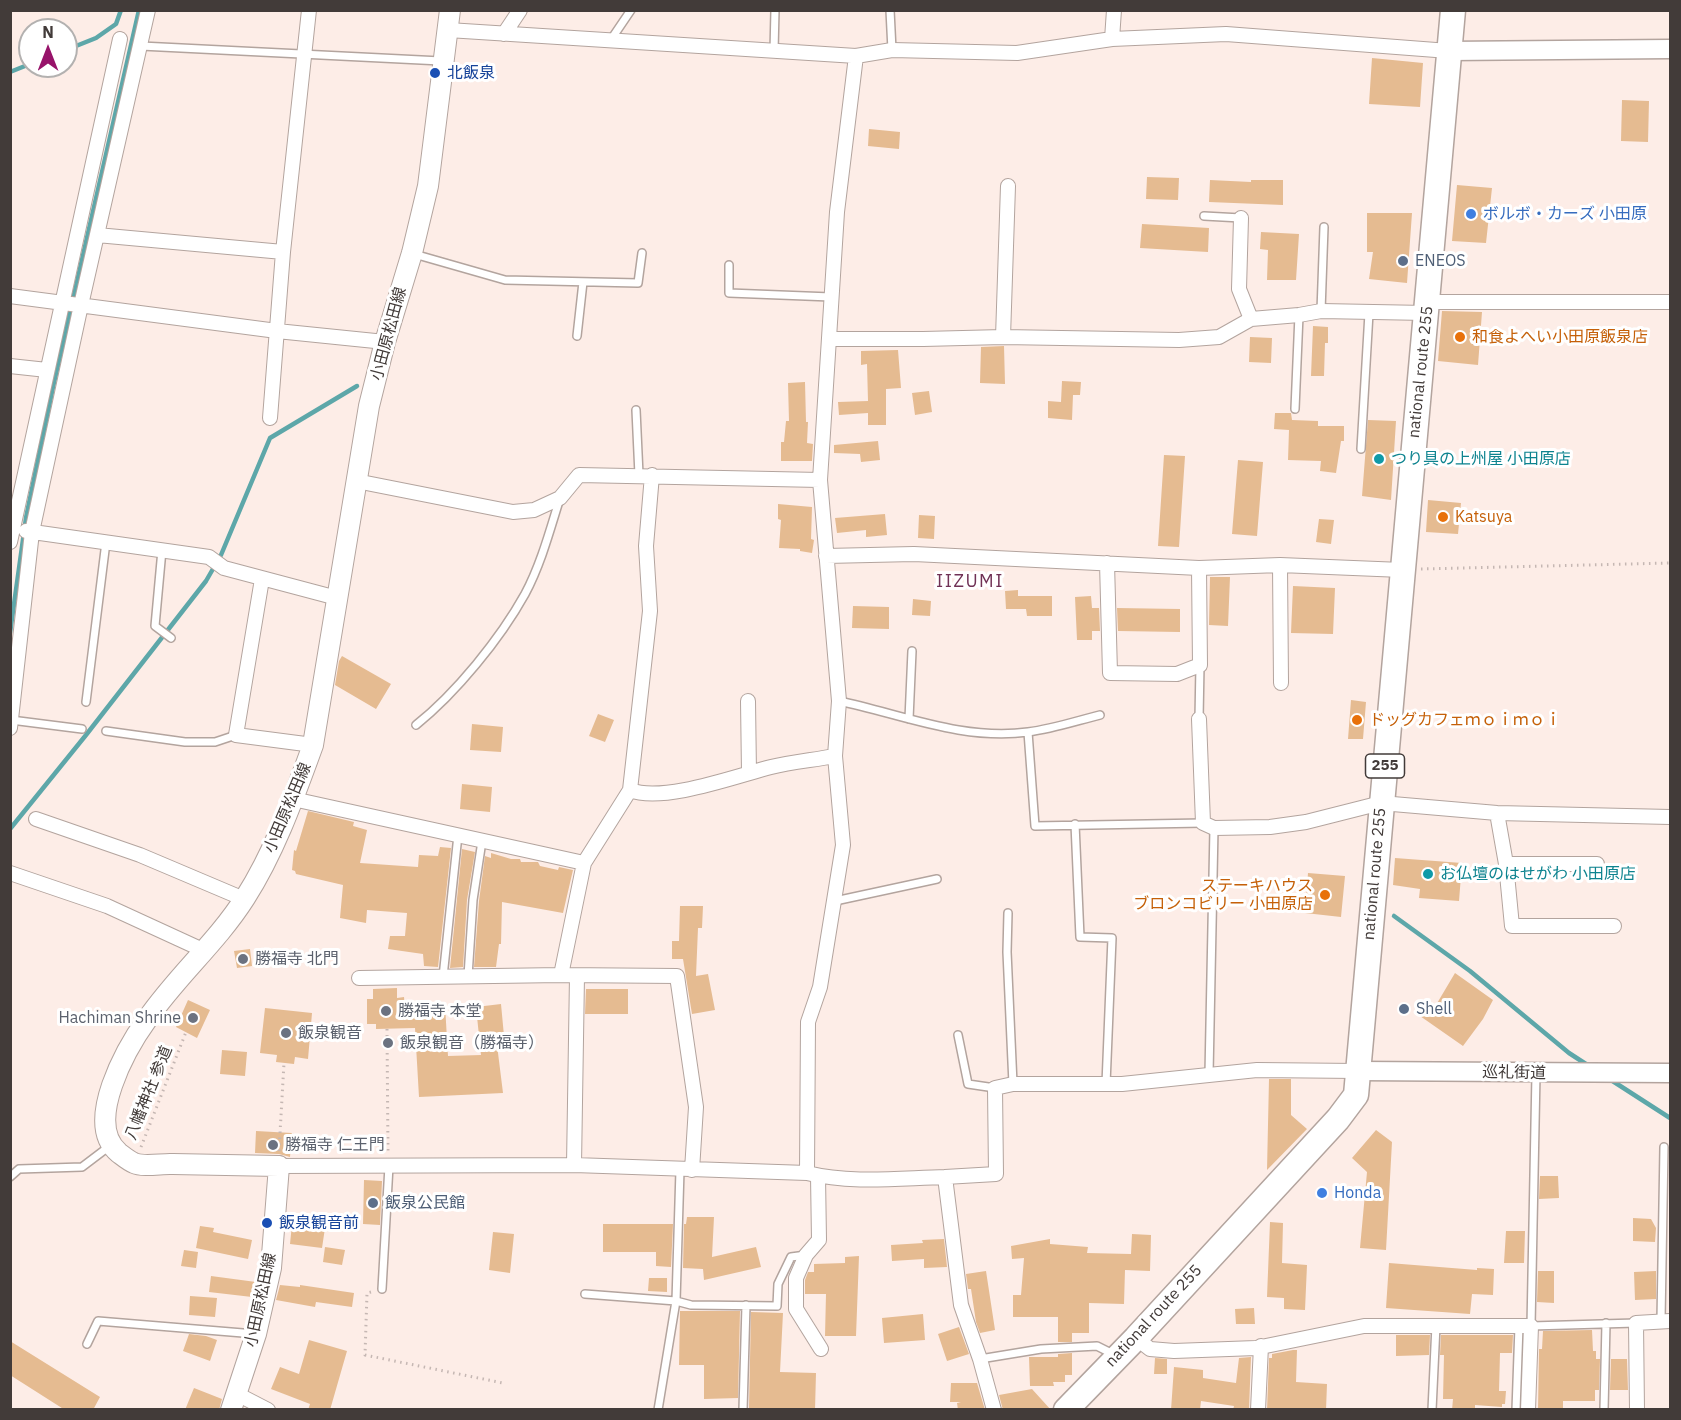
<!DOCTYPE html>
<html>
<head>
<meta charset="utf-8">
<style>
  body { margin:0 }
  #map { position:relative; width:1681px; height:1420px; overflow:hidden; background:#fdede7; font-family:"IBM Plex Sans",sans-serif }
  canvas { display:block }
  .frame { position:absolute; inset:0; border:12px solid #423b39; pointer-events:none }
  .north { position:absolute; left:18px; top:18px; width:60px; height:60px; box-sizing:border-box; background:#fff; border:2px solid #b3b1b0; border-radius:50%; rotate:0deg; font-size:16px; font-weight:700; line-height:24px; text-align:center; color:#423b39 }
  .north::after { content:''; display:block; margin:auto; width:21px; height:27px; background:#97136a; clip-path:polygon(50% 0,100% 100%,50% 72%,0 100%) }
</style>
</head>
<body>
<div id="map">
<canvas width="1681" height="1420"></canvas>
<div class="frame"></div>
<div class="north">N</div>
</div>
<script>
const ctx = document.querySelector('canvas').getContext('2d');
ctx.lineJoin = 'round';
function stroke(path, color, width, dash) { ctx.strokeStyle = color; ctx.lineWidth = width; ctx.lineCap = dash ? 'butt' : 'round'; ctx.setLineDash(dash || []); ctx.stroke(path); }
function fill(path, color) { ctx.fillStyle = color; ctx.fill(path, 'evenodd'); }
function write(font, color, halo, rows, align = 'center') {
  ctx.font = font + ' "IBM Plex Sans","Noto Sans JP",sans-serif'; ctx.lineWidth = 6; ctx.setLineDash([]); ctx.textBaseline = 'middle'; ctx.strokeStyle = halo; ctx.fillStyle = color; for (const [text, x, y, turn = 0] of rows) {
    ctx.save(); ctx.translate(x, y); ctx.rotate((+turn || 0) * Math.PI / 180); ctx.textAlign = isNaN(turn) ? turn : align; if (halo) ctx.strokeText(text, 0, 0); ctx.fillText(text, 0, 0); ctx.restore();
  }
}
stroke(new Path2D(`
  M66,50L96,38L116,24L121,10
  M10,72L30,64
  M10,633L26,518L53,387L139,10
  M10,829L86,735L206,581L221,555L270,438L357,386
  M1394,916L1470,971L1569,1053L1589,1066
  M1611,1080L1670,1118`), '#5da7a9', 4.5);
fill(new Path2D(`
  M1372,58L1423,63L1420,107L1369,104Z
  M1622,100L1649,101L1648,142L1621,141Z
  M869,129L900,132L899,149L868,146Z
  M1147,177L1179,178L1178,200L1146,199Z
  M1210,180L1251,182V180H1283V205L1209,202Z
  M1457,185L1492,188L1486,243L1452,241Z
  M1367,213H1412L1407,283L1369,279L1373,252H1367Z
  M1142,224L1209,228L1208,252L1140,248Z
  M1261,232L1299,234L1296,280H1267L1268,250L1260,249Z
  M1442,311L1482,312L1478,365L1438,361Z
  M1313,326L1328,327V343H1325L1324,376H1311Z
  M1250,337L1272,338L1271,363L1249,362Z
  M1004,346L1005,384L980,383L981,347Z
  M898,350L901,388L886,389V425H868V413L839,415L838,402L868,401L867,364L861,365V351Z
  M1062,381L1081,382L1080,395H1073L1072,420L1048,418V401L1061,402Z
  M805,382L806,422H808L807,443L813,444L812,461H781V442H784L786,421H789L788,383Z
  M929,391L932,412L915,415L912,393Z
  M1275,413H1291L1292,420L1318,421V426H1344V441H1341L1336,473L1320,471L1321,461L1288,460L1289,430L1274,429Z
  M1368,420L1396,421L1391,500L1362,496Z
  M878,441L880,460L861,462L860,454L834,453V445Z
  M1164,455L1185,456L1179,547L1158,546Z
  M1238,460L1263,462L1257,536L1232,534Z
  M1428,500L1461,503L1458,534L1426,532Z
  M778,504L812,507L811,539L814,540L812,553L800,551V549L779,548L781,520L778,519Z
  M885,514L887,535L866,537V530L837,533L835,518Z
  M919,515L935,516L934,539L918,538Z
  M1319,519L1334,520L1331,544L1316,542Z
  M1210,577H1230L1228,626L1209,625Z
  M1293,586L1335,588L1333,634L1291,633Z
  M1018,590V596H1052V616H1027L1026,609H1006L1005,591Z
  M1091,596L1092,608H1099L1100,631H1092V640H1077L1075,597Z
  M913,599L931,601L930,616L912,615Z
  M853,606L889,607V629L852,628Z
  M1117,608L1180,609V632L1118,631Z
  M342,656L391,684L376,709L335,685L339,661Z
  M1351,700L1366,702L1363,739H1348Z
  M598,714L614,720L605,742L589,736Z
  M472,724L503,727L501,752L470,750Z
  M462,784L492,787L490,812L460,809Z
  M308,811L354,822L353,826L367,830L360,863L418,867L419,855L438,856L440,847L451,848L438,967L424,966L423,954L388,949L390,936H405L407,913L367,910L366,923L340,918L343,885L296,874L295,871L292,870L294,850L296,851Z
  M462,849L475,852L467,900L463,967L450,968Z
  M491,853L511,859H520L521,862H538L540,866L558,870L559,867L573,870L563,913L502,902L501,944H499L496,967H474L479,901L485,856L491,858Z
  M1395,858L1462,863L1459,901L1419,898L1420,889L1393,885Z
  M1308,873L1345,876L1341,917L1305,913Z
  M680,906H703L702,928H698L696,976L708,974L715,1010L692,1014L683,959H672V941H679Z
  M250,949L252,966L237,968L234,951Z
  M1455,973L1493,1000L1483,1019L1463,1046L1420,1016L1432,1003L1436,1005Z
  M397,988V998L404,997L405,1008L445,1005L448,1056L481,1055L476,1007L501,1004L504,1036L496,1037L503,1093L419,1097L415,1028L376,1029V1024H367V999H373V989Z
  M586,989H628V1014H585Z
  M188,1000L210,1010L197,1038L176,1027Z
  M265,1008L312,1013L308,1059L295,1057L294,1064L276,1062L277,1055L260,1053Z
  M222,1050L247,1052L245,1076L220,1074Z
  M1269,1079H1291V1115L1307,1129L1267,1170Z
  M1376,1130L1392,1142L1386,1250L1360,1248L1367,1172L1352,1158Z
  M256,1131L292,1133L290,1157L279,1154L255,1153Z
  M1540,1176H1558L1559,1198L1539,1199Z
  M364,1180L382,1181L380,1225L363,1224Z
  M687,1217H714L712,1257L756,1247L761,1267L704,1280L703,1269L683,1268L684,1224H686Z
  M1633,1218L1651,1219L1656,1228L1655,1242L1633,1241Z
  M1270,1222L1283,1223L1282,1263L1307,1265L1305,1310L1284,1309V1298L1267,1297Z
  M292,1224L325,1228L322,1248L290,1244Z
  M603,1224H673L671,1267L656,1266V1252H603Z
  M200,1226L214,1228L213,1232L252,1240L248,1259L196,1248Z
  M1506,1231H1525L1524,1263H1504Z
  M493,1232L514,1234L510,1273L489,1270Z
  M1132,1234L1151,1235L1150,1271L1125,1270L1124,1304L1089,1303V1333H1072V1342H1058V1317H1013V1295H1021L1024,1258L1012,1259L1011,1246L1050,1239V1244L1088,1247L1087,1253L1131,1254Z
  M944,1239L947,1267L924,1268V1259L892,1261L891,1245L923,1243L922,1240Z
  M325,1247L345,1250L342,1265L323,1262Z
  M184,1250L198,1252L196,1268L181,1266Z
  M859,1256L856,1336H825L826,1294H805V1280L808,1272H814V1264L845,1263V1257Z
  M1389,1263L1477,1270V1268L1494,1269L1493,1295L1472,1294L1470,1314L1386,1308Z
  M986,1271L995,1330L980,1333L976,1322L971,1289H968L966,1274Z
  M1538,1271H1554V1303L1537,1302Z
  M1656,1271V1299L1635,1300L1634,1272Z
  M211,1276L256,1282L252,1297L209,1292Z
  M649,1278H667V1292L648,1291Z
  M280,1285L300,1287V1285L354,1293L352,1307L316,1302L315,1307L276,1300Z
  M190,1296L217,1298L215,1317L189,1315Z
  M1254,1308L1255,1324H1236L1235,1309Z
  M680,1311H740L738,1398L704,1399V1365H679Z
  M751,1312L783,1313L780,1372L816,1373L815,1410L749,1408Z
  M923,1314L925,1340L884,1343L882,1318Z
  M959,1327L969,1354L947,1361L938,1334Z
  M1592,1330L1593,1351H1596V1359H1600L1599,1390H1595V1401H1563V1410H1538L1539,1349H1542L1543,1331Z
  M189,1334L206,1336L217,1340L210,1361L183,1351Z
  M1396,1335H1430L1429,1355L1396,1356Z
  M1441,1335H1513L1512,1353H1500L1499,1391H1506L1505,1404H1502V1407L1475,1405V1410H1452L1453,1399H1443L1444,1355H1440Z
  M309,1340L347,1351L330,1410H308L310,1404L271,1389L280,1367L299,1374Z
  M10,1341L100,1397L93,1410H65L10,1375Z
  M1293,1350H1297L1296,1382L1327,1384L1326,1410H1267L1269,1358H1272V1354Z
  M1072,1353V1375H1065V1382H1053L1054,1386H1030L1029,1357H1058V1354Z
  M1251,1357L1249,1410H1233L1234,1406L1201,1401L1200,1410H1171L1174,1367L1203,1370V1378L1236,1383L1239,1358Z
  M1155,1358L1167,1359V1374H1154Z
  M1611,1359H1627L1628,1390H1610Z
  M951,1383H977L985,1410H958L957,1403L961,1402H950Z
  M194,1388L222,1399L219,1410H185Z
  M1032,1389L1051,1410H1003L999,1395Z`), '#e5bb91');
const service = new Path2D(`
  M890,10L892,50
  M610,41L631,10
  M141,46L441,61
  M774,51L775,10
  M1204,216L1241,218
  M414,254L505,280L638,283L642,253
  M729,265V293L831,297
  M1321,311L1324,227
  M577,336L583,282
  M1295,409L1299,315
  M636,410L639,475
  M1361,449L1369,313
  M162,550L155,626L171,638
  M839,701C901,714 963,741 1028,732C1052,729 1076,721 1100,715
  M86,702L106,542
  M909,719L912,651
  M1199,719L1200,665
  M11,720L82,729
  M416,725C456,693 500,639 525,594C541,564 550,530 560,498
  M106,731L185,742H215L236,735
  M1028,732L1035,826L1203,823
  M1075,824L1080,937L1112,938L1106,1084
  M835,901L937,879
  M1008,913L1007,952L1013,1084
  M468,976L473,900L482,841
  M443,977L458,835
  M958,1035L968,1084L995,1088
  M1209,1074L1214,828
  M1536,1074L1531,1326L1636,1323
  M10,1177L19,1169L82,1167L111,1145
  M382,1289L389,1166
  M585,1294L676,1301L691,1305L777,1306L778,1284L791,1257L806,1255
  M1661,1320L1664,1147
  M87,1344L98,1321L255,1334
  M980,1359L1041,1349L1097,1346L1115,1355
  M658,1410L676,1301L680,1170
  M743,1410L746,1305
  M1432,1410L1436,1325
  M1516,1410L1519,1326
  M1604,1410L1606,1323`);
const minor = new Path2D(`
  M448,30L856,56L892,50L1017,53L1112,39L1226,34L1449,51
  M504,34L520,10
  M1112,39L1114,10
  M1241,218L1239,289L1251,319
  M97,235L283,252
  M10,296L277,331L385,342
  M1427,302H1670
  M1003,337L1008,186
  M829,339H923L1003,337L1179,340L1219,337L1251,319L1299,315L1321,311L1426,313
  M10,366L47,370
  M270,418L283,252L309,10
  M652,475L646,546L650,611L630,790L584,863L561,975L677,976L696,1107L692,1170
  M356,481L513,512L534,510L560,498L579,475L820,480
  M26,531L209,557L224,568L337,598
  M10,542L120,39
  M826,556L914,554L1199,568L1280,565L1402,570
  M1107,563L1110,673L1177,674L1200,665L1199,568
  M1280,565L1281,683
  M262,579L236,735L313,745
  M748,701L749,773
  M1199,719L1203,823L1214,828L1270,827L1306,822L1381,803L1497,813L1670,817
  M10,728L32,532L81,305L148,10
  M630,790C663,803 736,776 771,767C791,762 814,760 835,756
  M293,799L584,863
  M1497,813L1506,864L1512,926H1614
  M36,819L140,855L244,899
  M1506,864H1597
  M10,873L107,906L205,951
  M359,978L561,975
  M574,1165L577,976
  M279,1166L574,1165L807,1173L808,1022L820,987L843,845L835,756L839,701L820,480L837,212L856,56
  M807,1173C851,1184 900,1178 945,1177L961,1305L980,1359L994,1410
  M818,1176L819,1240L806,1255L796,1278V1309L821,1349
  M945,1177L996,1174L995,1088L1013,1084H1122L1257,1070L1358,1071
  M1136,1338L1150,1349L1174,1351L1256,1348L1364,1326H1531L1528,1410
  M237,1394L268,1410
  M1258,1410L1261,1346
  M1637,1410L1636,1323L1670,1321`);
const tertiary = new Path2D(`
  M1449,51L1670,49
  M1358,1071L1670,1073`);
const secondary = new Path2D(`
  M231,1410L256,1334L271,1268L279,1166C242,1165 206,1165 170,1164C159,1164 143,1167 134,1163C129,1161 123,1156 119,1153C83,1123 127,1047 148,1018C177,976 217,942 245,898C275,851 294,797 313,745L369,406L385,342L412,253L428,186L450,10`);
const trunk = new Path2D(`
  M1066,1410L1136,1338L1338,1119L1356,1095L1453,10`);
stroke(service, '#b3a49e', 10);
stroke(minor, '#b3a49e', 16);
stroke(tertiary, '#b3a49e', 21);
stroke(secondary, '#b3a49e', 22);
stroke(trunk, '#b3a49e', 27);
stroke(new Path2D(`
  M1421,569L1670,563
  M387,1029L388,1153
  M141,1147L186,1032
  M279,1151L284,1063
  M371,1292L367,1293L365,1355L503,1383`), '#c5b7b3', 3, [1.5, 4.5]);
stroke(service, '#fff', 7);
stroke(minor, '#fff', 14);
stroke(tertiary, '#fff', 18);
stroke(secondary, '#fff', 20);
stroke(trunk, '#fff', 24);
for (const [x, y, r, color] of [
  [435,73,6,"#1a4fb4"],
  [1471,214,6,"#3f7fe0"],
  [1403,261,6,"#5c6f8a"],
  [1460,337,6,"#e8710a"],
  [1379,459,6,"#0f9aa8"],
  [1443,517,6,"#e8710a"],
  [1357,720,6,"#e8710a"],
  [1428,874,6,"#0f9aa8"],
  [1325,895,6,"#e8710a"],
  [243,959,6,"#6b7280"],
  [1404,1009,6,"#5c6f8a"],
  [386,1011,6,"#6b7280"],
  [193,1018,6,"#6b7280"],
  [286,1033,6,"#6b7280"],
  [388,1043,6,"#6b7280"],
  [273,1145,6,"#6b7280"],
  [1322,1193,6,"#3f7fe0"],
  [373,1203,6,"#5c6f8a"],
  [267,1223,6,"#1a4fb4"]
]) { const dot = new Path2D(); dot.arc(x, y, r, 0, 2 * Math.PI); ctx.fillStyle = color; ctx.fill(dot); stroke(dot, '#fff', 2); }
for (const [x, y, w] of [
  [1385,766,39]
]) { const box = new Path2D(); box.roundRect(x - w / 2, y - 12, w, 24, 4.5); ctx.fillStyle = '#fff'; ctx.fill(box); stroke(box, '#423b39', 1.5); }
write('bold 15px', '#423b39', null, [
  ["255",1385,766]
]);
write('16px', '#164399', '#fff', [
  ["北飯泉",447,73],
  ["飯泉観音前",279,1223]
], 'left');
write('16px', '#366cbe', '#fff', [
  ["ボルボ・カーズ 小田原",1483,214],
  ["Honda",1334,1193]
], 'left');
write('16px', '#4e5e75', '#fff', [
  ["ENEOS",1415,261],
  ["Shell",1416,1009],
  ["飯泉公民館",385,1203]
], 'left');
write('16px', '#423b39', '#fff', [
  ["小田原松田線",389,334,-75],
  ["national route 255",1421,372,-84],
  ["小田原松田線",288,808,-67],
  ["national route 255",1375,874,-85],
  ["巡礼街道",1514,1073,1],
  ["八幡神社 参道",149,1093,-68],
  ["小田原松田線",261,1300,-78],
  ["national route 255",1154,1316,-47]
]);
write('16px', '#c56008', '#fff', [
  ["和食よへい小田原飯泉店",1472,337],
  ["Katsuya",1455,517],
  ["ドッグカフェｍｏｉｍｏｉ",1369,720],
  ["ステーキハウス",1313,886,"right"],
  ["ブロンコビリー 小田原店",1313,904,"right"]
], 'left');
write('16px', '#0d838f', '#fff', [
  ["つり具の上州屋 小田原店",1391,459],
  ["お仏壇のはせがわ 小田原店",1440,874]
], 'left');
write('16px', '#5b616d', '#fff', [
  ["勝福寺 北門",255,959],
  ["勝福寺 本堂",398,1011],
  ["Hachiman Shrine",181,1018,"right"],
  ["飯泉観音",298,1033],
  ["飯泉観音（勝福寺）",400,1043],
  ["勝福寺 仁王門",285,1145]
], 'left');
ctx.letterSpacing = '1.5px';
write('18px', '#703155', '#fff', [
  ["IIZUMI",970,582]
]);
ctx.letterSpacing = '0px';
</script>
</body>
</html>
